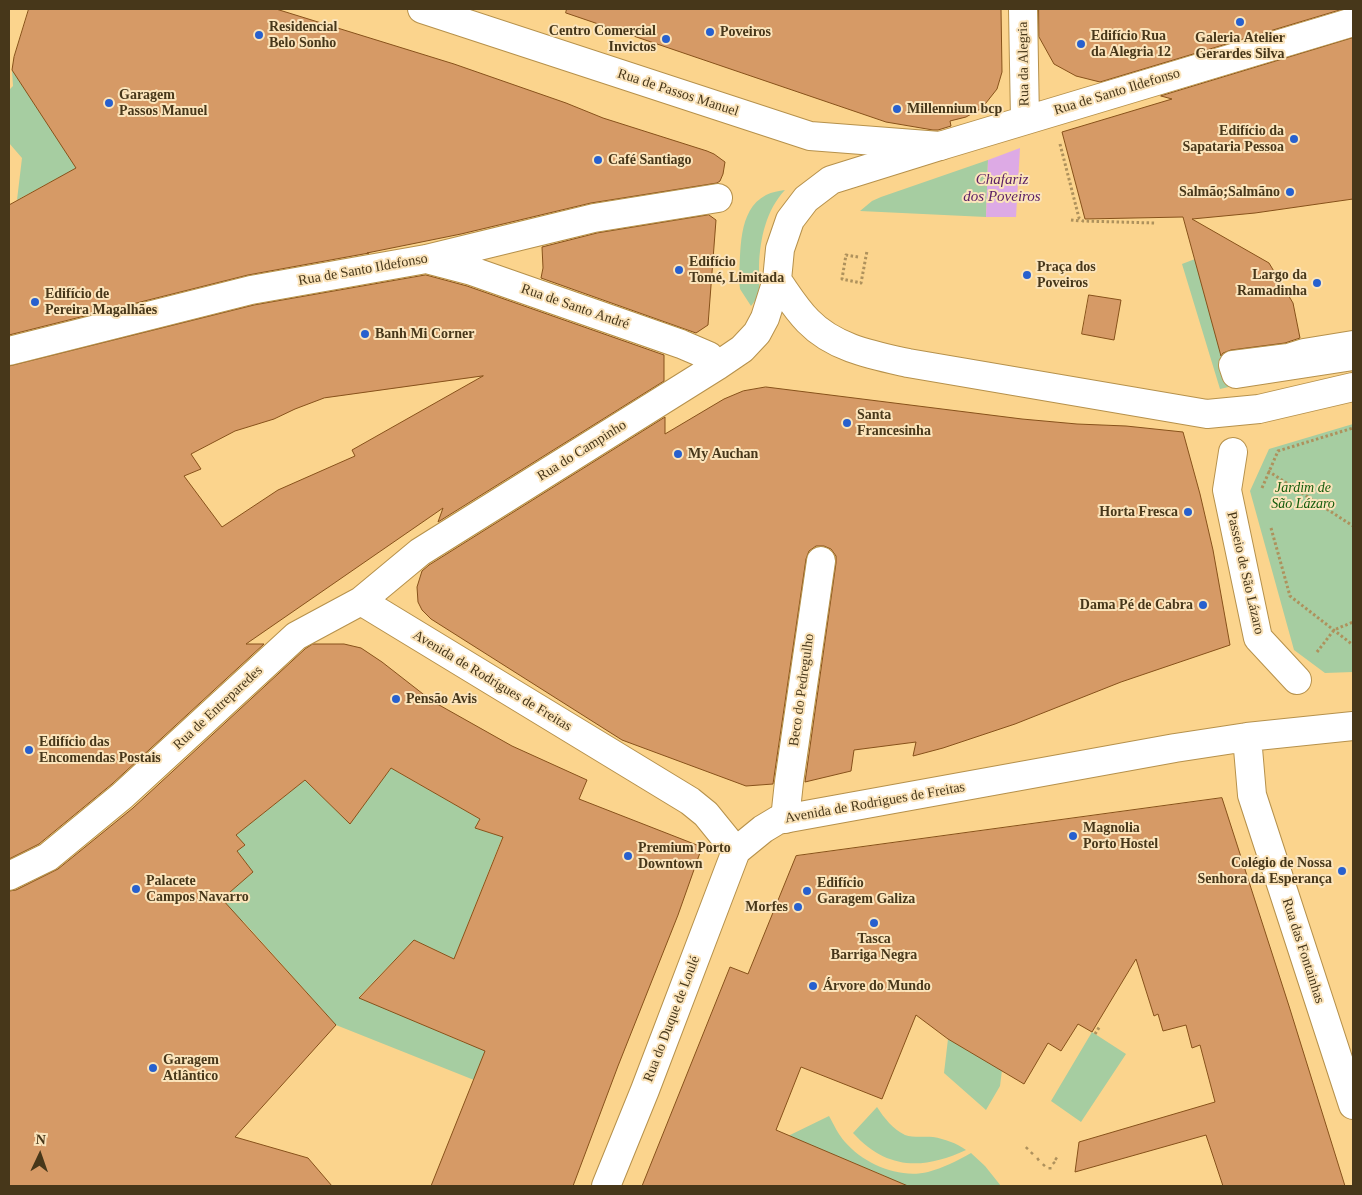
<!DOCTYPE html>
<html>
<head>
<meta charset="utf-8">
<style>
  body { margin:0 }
  #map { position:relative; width:1362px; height:1195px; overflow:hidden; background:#fbd48d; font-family:"Times New Roman",serif }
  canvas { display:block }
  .frame { position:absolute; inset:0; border:10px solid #47371a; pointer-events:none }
  .north { position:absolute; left:15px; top:1130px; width:50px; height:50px; -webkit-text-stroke:4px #fbe4bb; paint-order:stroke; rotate:3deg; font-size:14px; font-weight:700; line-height:20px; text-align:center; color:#47371a }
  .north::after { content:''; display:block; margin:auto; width:18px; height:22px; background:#47371a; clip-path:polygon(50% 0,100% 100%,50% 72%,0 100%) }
</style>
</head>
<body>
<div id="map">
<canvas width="1362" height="1195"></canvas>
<div class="frame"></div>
<div class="north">N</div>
</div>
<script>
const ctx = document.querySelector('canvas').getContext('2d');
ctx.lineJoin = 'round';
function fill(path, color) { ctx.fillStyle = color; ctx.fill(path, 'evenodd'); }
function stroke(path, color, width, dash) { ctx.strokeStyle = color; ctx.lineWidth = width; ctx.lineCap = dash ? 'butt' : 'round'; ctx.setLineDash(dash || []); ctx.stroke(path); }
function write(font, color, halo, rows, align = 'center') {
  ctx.font = font + ' "Times New Roman",serif'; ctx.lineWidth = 4; ctx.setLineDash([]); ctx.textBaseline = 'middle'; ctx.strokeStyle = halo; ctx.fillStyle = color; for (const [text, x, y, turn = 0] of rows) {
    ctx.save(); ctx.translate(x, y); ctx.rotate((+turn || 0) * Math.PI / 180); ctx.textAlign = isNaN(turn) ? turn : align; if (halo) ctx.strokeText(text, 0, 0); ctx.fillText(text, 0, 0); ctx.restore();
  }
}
fill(new Path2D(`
  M12,70L85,181L87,220L58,178L17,200L22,158L9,143V90L13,86Z
  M988,160L986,217L860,211L872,201L881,197Z
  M785,190C766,210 760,239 759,266C759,281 762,294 751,306L740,289L739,280C741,253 737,210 766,195C772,192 779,191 785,190Z
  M1195,259L1224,366L1237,385L1220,389L1182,264Z
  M1353,424V672L1325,673L1294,650L1250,491L1269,449Z
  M391,768L480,819L475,828L494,834L496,827L506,828L454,959L414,940L359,997L465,1043L520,1026L474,1080L336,1025L243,921L233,928L216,904L253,872L237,851L245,845L236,835L305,780L350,823Z
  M1092,1032L1126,1054L1081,1122L1051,1101Z
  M948,1039L1002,1070L1000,1086L986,1110L944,1073Z
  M877,1107C884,1118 893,1129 905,1135C914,1138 924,1136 933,1137C945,1139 956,1143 966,1150C923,1170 887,1170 853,1133Z
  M829,1116C834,1125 838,1134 845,1142C864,1164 899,1179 928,1172C943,1168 957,1161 971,1153L985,1166L1001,1186H897L885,1176L788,1136Z`), '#a6cda1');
fill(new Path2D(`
  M1020,148L1016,217H986L988,160Z`), '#ddaae5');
const building = new Path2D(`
  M29,9H276L454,64L566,103L603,118L707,151L714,154L725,162L723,174L720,181L717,183L591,203L461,234L367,253H369L248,275L9,335V205L76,168L12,70L14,57Z
  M567,9H1001L1002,72L997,89L982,108L966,117L950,121L951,126L938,130H933L886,122L566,13Z
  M1039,9H1343L1100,82L1076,76L1054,64L1039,37Z
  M1353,38V199L1255,213L1192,219L1269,263L1293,303L1300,338L1285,343L1231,350L1223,353L1221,356L1183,217L1085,219L1062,132L1172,99L1161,96Z
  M709,215L716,220L708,325L696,333L541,278L543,268L542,247L597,233Z
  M426,275L467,286L664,355V381L438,522L443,508L246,644H264L112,784L39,844L9,859V366L254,305ZM483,376L352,450L355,456L278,490L222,527L184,476L201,469L191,454L235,431L274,419L295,409L324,398Z
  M1089,295L1121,300L1114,340L1082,334Z
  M766,387L1022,419L1077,424L1126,426L1183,432L1200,494L1213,550L1230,645L1121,682L1015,724L943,748L913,756L916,742L854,750L851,771L805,782L836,563V556L831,549L824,546H816L809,551L806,559L773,784L746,786L622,740L431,619L422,610L418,602L417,587L422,571L429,565L665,417V434L724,399L743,391Z
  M313,644H344L361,648L382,662L432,701L512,746L587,780L579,799L702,847L678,915L618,1066L573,1186H431L485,1051L359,998L414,940L454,959L503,837L475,828L480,819L391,768L350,824L305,780L236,835L245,845L237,851L253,872L222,899L336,1025L235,1137L308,1158L332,1186H9V891L16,890L58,869L133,808L305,649Z
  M1222,798L1289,1006L1345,1186H1223L1206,1135L1075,1172L1079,1142L1215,1102L1200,1045L1192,1048L1186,1025L1163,1031L1158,1014L1154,1016L1136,959L1092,1032L1078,1024L1061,1051L1048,1043L1024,1084L948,1039L916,1015L882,1099L801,1067L776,1130L908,1186H642L730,967L748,974L796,856Z`);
fill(building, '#d69a66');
stroke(building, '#87511a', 1);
const street = new Path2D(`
  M430,260L472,271L681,344L709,356L717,366
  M777,280C787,294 796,309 808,321C834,348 872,355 908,363L1207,414L1259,409L1353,387
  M1353,345L1304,353L1288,358L1233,365L1236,374L1353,356
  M9,351L251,290L426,259L594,218L718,198
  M1233,452L1227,490L1258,638L1297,680
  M361,601L690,801L706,814L736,851
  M785,819L789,782L821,561
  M9,876L48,857L122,796L296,636L361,601L420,552L717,366L742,349L757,333L765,318L777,280L780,249L790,220L806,199L831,180L940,146`);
const secondary = new Path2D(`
  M422,9L810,136L940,146L1353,22
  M1023,9L1025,120
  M1247,737L1252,795L1353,1105
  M606,1186L645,1090L736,851L763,829L778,820L1175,748L1247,737L1353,726`);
stroke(street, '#b6914b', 30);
stroke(secondary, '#b6914b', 30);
stroke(new Path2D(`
  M1060,144L1079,218L1083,221L1155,223
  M1071,220L1080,221
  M858,257L846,255L842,279L861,283L867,251
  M1268,471L1353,526
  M1262,488L1278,451L1353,428
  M1271,528L1290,596L1353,645
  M1317,652L1334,630L1353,622
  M1095,1034L1100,1026
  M1026,1149L1029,1146
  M1031,1154L1034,1151
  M1055,1158L1058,1160
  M1037,1160L1040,1158
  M1053,1162L1055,1164
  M1043,1166L1046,1163
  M1050,1167V1172`), '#ae915c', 3, [2.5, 2.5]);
stroke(street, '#fff', 28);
stroke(secondary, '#fff', 28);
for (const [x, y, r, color] of [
  [1240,22,5,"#2760ce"],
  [710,32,5,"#2760ce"],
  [259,35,5,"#2760ce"],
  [666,39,5,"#2760ce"],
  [1081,44,5,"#2760ce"],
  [109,103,5,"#2760ce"],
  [897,109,5,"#2760ce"],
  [1294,139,5,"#2760ce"],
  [598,160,5,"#2760ce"],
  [1290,192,5,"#2760ce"],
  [679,270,5,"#2760ce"],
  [1027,275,5,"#2760ce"],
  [1317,283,5,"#2760ce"],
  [35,302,5,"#2760ce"],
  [365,334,5,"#2760ce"],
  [847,423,5,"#2760ce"],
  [678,454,5,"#2760ce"],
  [1188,512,5,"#2760ce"],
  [1203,605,5,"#2760ce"],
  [396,699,5,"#2760ce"],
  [29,750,5,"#2760ce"],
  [1073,836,5,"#2760ce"],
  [628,856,5,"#2760ce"],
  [1342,871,5,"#2760ce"],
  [136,889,5,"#2760ce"],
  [807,891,5,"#2760ce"],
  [798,907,5,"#2760ce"],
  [874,923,5,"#2760ce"],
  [813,986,5,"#2760ce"],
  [153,1068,5,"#2760ce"]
]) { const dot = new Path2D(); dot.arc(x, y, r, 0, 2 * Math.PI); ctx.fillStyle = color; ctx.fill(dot); stroke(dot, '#fbe4bb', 2); }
write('bold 14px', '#47371a', '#fbe4bb', [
  ["Residencial",269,27],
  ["Belo Sonho",269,43],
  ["Centro Comercial",656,31,"right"],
  ["Invictos",656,47,"right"],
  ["Poveiros",720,32],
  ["Edifício Rua",1091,36],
  ["da Alegria 12",1091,52],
  ["Galeria Atelier",1240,38,"center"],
  ["Gerardes Silva",1240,54,"center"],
  ["Garagem",119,95],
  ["Passos Manuel",119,111],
  ["Millennium bcp",907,109],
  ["Edifício da",1284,131,"right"],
  ["Sapataria Pessoa",1284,147,"right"],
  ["Café Santiago",608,160],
  ["Salmão;Salmãno",1280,192,"right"],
  ["Edifício",689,262],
  ["Tomé, Limitada",689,278],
  ["Praça dos",1037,267],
  ["Poveiros",1037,283],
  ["Largo da",1307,275,"right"],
  ["Ramadinha",1307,291,"right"],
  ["Edifício de",45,294],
  ["Pereira Magalhães",45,310],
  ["Banh Mi Corner",375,334],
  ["Santa",857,415],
  ["Francesinha",857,431],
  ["My Auchan",688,454],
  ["Horta Fresca",1178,512,"right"],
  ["Dama Pé de Cabra",1193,605,"right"],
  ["Pensão Avis",406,699],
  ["Edifício das",39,742],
  ["Encomendas Postais",39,758],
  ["Magnolia",1083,828],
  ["Porto Hostel",1083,844],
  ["Premium Porto",638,848],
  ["Downtown",638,864],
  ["Colégio de Nossa",1332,863,"right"],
  ["Senhora da Esperança",1332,879,"right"],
  ["Palacete",146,881],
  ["Campos Navarro",146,897],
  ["Edifício",817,883],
  ["Garagem Galiza",817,899],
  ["Morfes",788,907,"right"],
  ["Tasca",874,939,"center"],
  ["Barriga Negra",874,955,"center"],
  ["Árvore do Mundo",823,986],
  ["Garagem",163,1060],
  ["Atlântico",163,1076]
], 'left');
write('14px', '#47371a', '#fbe4bb', [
  ["Rua da Alegria",1024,64,-91],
  ["Rua de Santo Ildefonso",1117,92,-17],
  ["Rua de Passos Manuel",678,93,18],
  ["Rua de Santo Ildefonso",363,270,-10],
  ["Rua de Santo André",575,307,19],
  ["Rua do Campinho",582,451,-32],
  ["Passeio de São Lázaro",1245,573,77],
  ["Avenida de Rodrigues de Freitas",492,681,31],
  ["Beco do Pedregulho",802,690,-82],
  ["Rua de Entreparedes",218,708,-43],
  ["Avenida de Rodrigues de Freitas",875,803,-10],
  ["Rua das Fontainhas",1303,951,72],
  ["Rua do Duque de Loulé",672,1019,-69]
]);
write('italic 14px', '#155b0c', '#fbe4bb', [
  ["Jardim de",1303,488],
  ["São Lázaro",1303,504]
]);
write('italic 15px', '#5c2066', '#fbe4bb', [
  ["Chafariz",1002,180],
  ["dos Poveiros",1002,197]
]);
</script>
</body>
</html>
